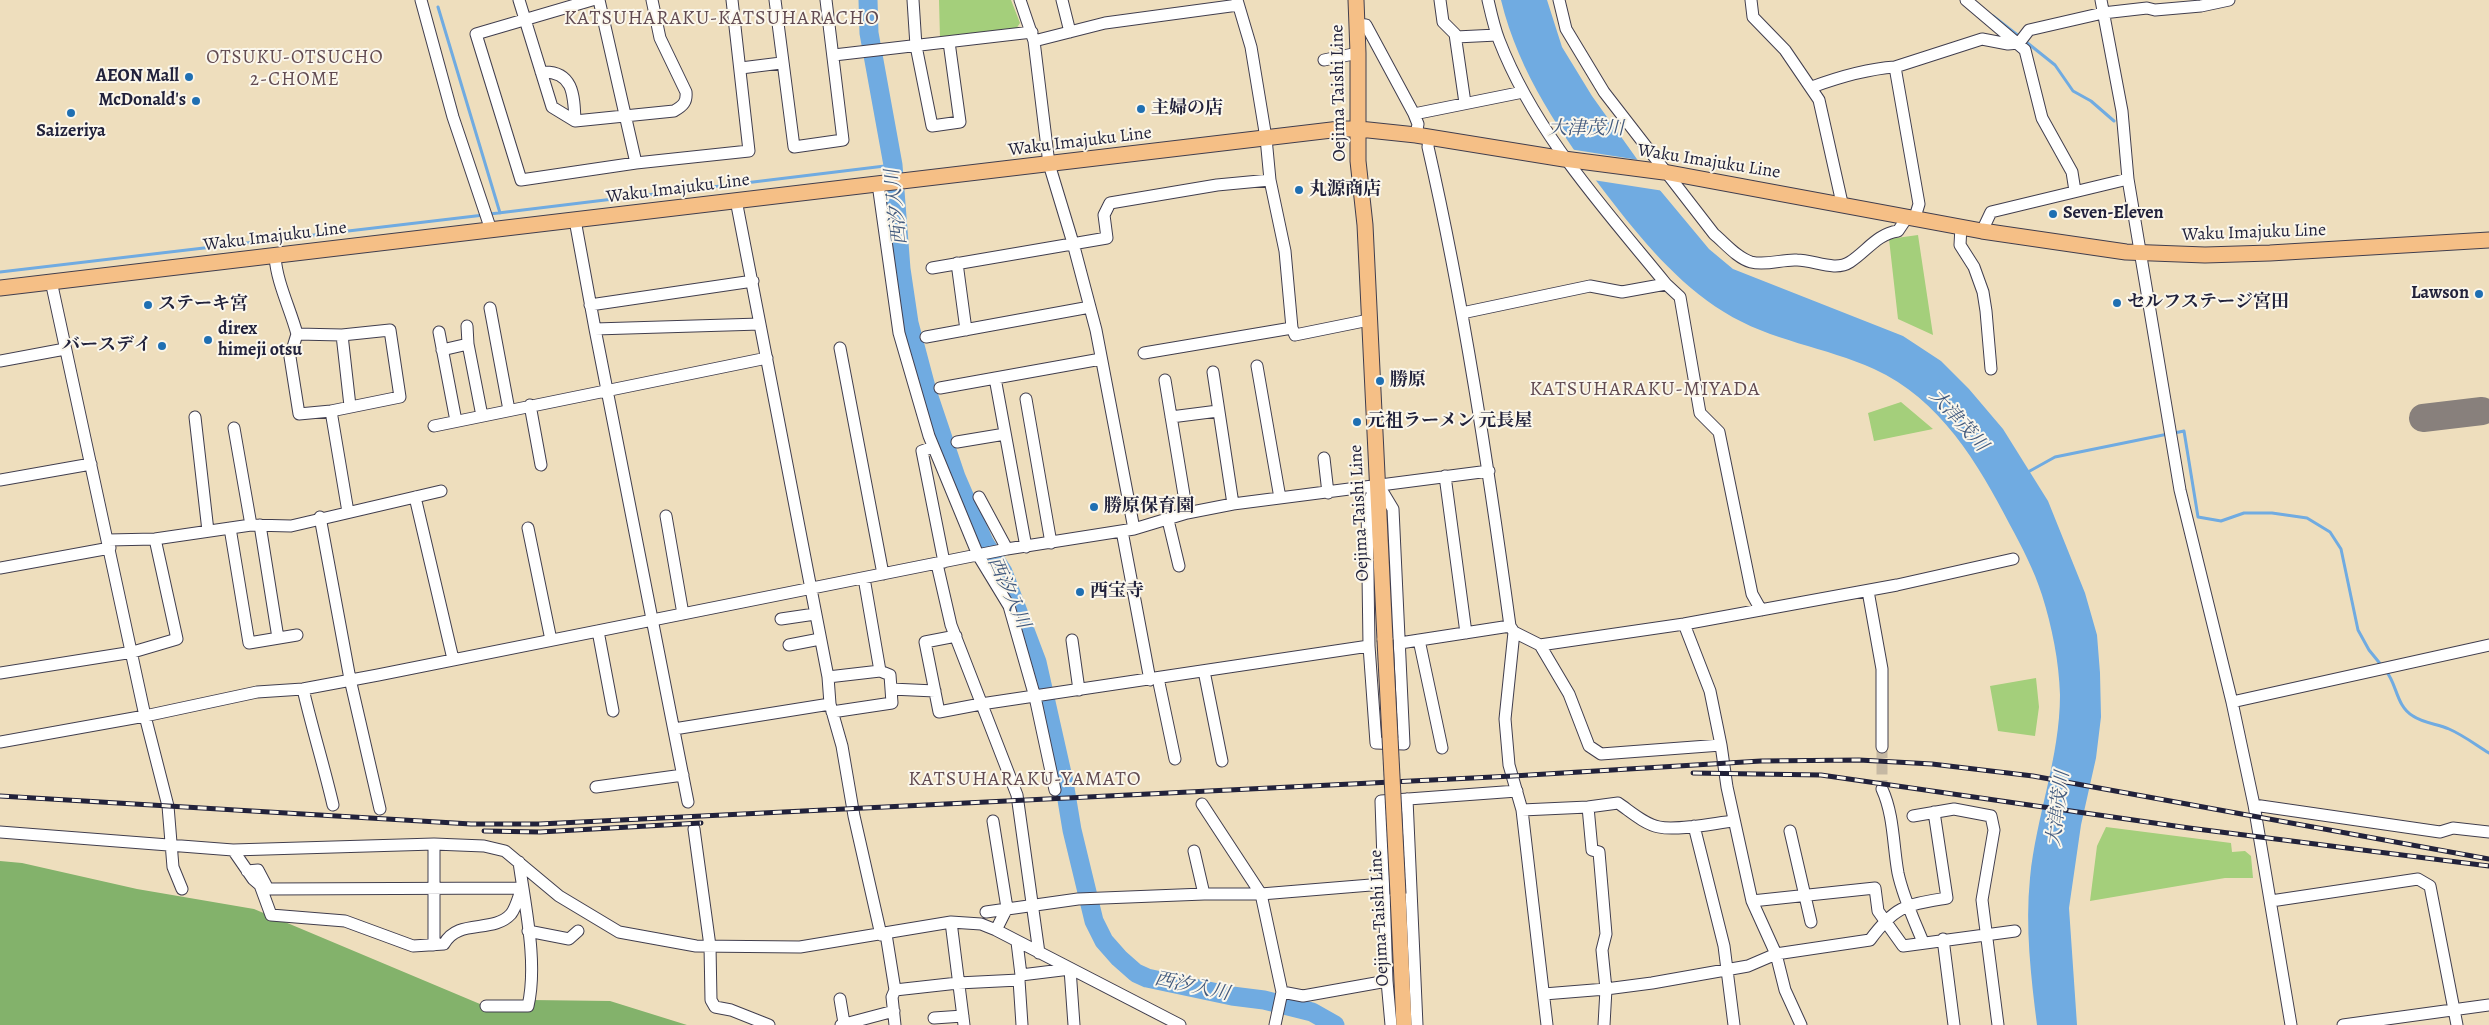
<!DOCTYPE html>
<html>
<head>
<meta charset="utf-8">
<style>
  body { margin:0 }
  canvas { display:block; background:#eedebd }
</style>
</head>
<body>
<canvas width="2489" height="1025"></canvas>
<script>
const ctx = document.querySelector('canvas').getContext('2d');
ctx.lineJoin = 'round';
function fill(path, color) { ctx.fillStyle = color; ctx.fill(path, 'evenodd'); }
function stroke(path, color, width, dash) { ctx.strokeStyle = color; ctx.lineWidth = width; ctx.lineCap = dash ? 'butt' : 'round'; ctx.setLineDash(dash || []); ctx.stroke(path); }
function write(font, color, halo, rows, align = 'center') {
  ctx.font = font + ' Alegreya,"Noto Serif JP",serif'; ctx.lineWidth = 4; ctx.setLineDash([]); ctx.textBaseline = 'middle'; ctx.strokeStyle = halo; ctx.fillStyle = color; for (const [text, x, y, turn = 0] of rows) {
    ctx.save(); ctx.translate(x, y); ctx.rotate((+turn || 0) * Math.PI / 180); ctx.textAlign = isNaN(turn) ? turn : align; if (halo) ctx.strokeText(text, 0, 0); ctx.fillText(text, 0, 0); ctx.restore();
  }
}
fill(new Path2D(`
  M939,0H1011L1020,23L1016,29L940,39Z
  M1918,235L1933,335L1898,319L1889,239Z
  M1901,402L1933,429L1874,441L1868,413Z
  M2036,678L2039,707L2035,736L1998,731L1990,686Z
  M2106,827L2231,843L2232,852L2245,851L2251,856L2253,878H2225L2090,901L2097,846Z`), '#a4cf7b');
fill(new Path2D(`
  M0,861L22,863L137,889L254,909L480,1004L531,1000L610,1001L687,1025H0Z`), '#83b26b');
fill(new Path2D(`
  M1501,0H1547L1562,47L1592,96L1654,183L1709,249L1733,269L1903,336L1941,361L1969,389L2003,429L2048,501L2085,593L2097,635L2100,673L2101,717L2096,758L2081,825L2069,908L2077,1025H2037C2031,977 2025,927 2030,878C2036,817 2060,757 2060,695C2059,661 2052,627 2042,595C2034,570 2022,547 2010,525C1978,463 1940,399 1874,369C1826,347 1770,341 1724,312C1677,283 1641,239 1607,195C1562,135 1519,74 1501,0Z`), '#70abe1');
fill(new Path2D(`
  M1569,149L1639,160L1664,191L1593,180Z`), '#eedebd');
stroke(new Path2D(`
  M438,7L500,213
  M1993,16L2020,37
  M2025,41L2055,65L2073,91L2091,101L2114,121
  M490,214L893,165
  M0,272L484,215
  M2174,433L2184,431L2198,517L2221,521L2244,513H2272L2307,518L2330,532L2341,549L2358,630L2369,650L2382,666
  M2028,472L2055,457L2168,434
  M2386,671C2397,684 2396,706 2413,716C2423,723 2438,724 2449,729C2463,735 2476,745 2489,753`), '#70abe1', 3);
stroke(new Path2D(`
  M868,0L869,33L893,165L901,269L909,323L927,391L956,477L984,542L1003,572L1037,662L1064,782L1072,830L1094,921L1104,941L1119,958L1136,973L1147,978L1232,996L1264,1000L1312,1012L1335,1025`), '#70abe1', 19);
stroke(new Path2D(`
  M2423,418L2482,411`), '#88807c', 28);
stroke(new Path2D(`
  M1882,747V789`), '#c5b8a3', 11, [11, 5.5]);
const minor = new Path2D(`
  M421,0L453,117L491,230
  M519,0L552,107L575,121L674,111C683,106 687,102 686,92L660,38L652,0
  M592,0L476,34L521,180L636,163L749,151L732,0
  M599,0L636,163
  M775,0L794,147L843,140L826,0
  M913,0L916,46L932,126L960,122L949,42
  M1020,0L1034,41L1049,164L1073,243L1096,330L1134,529
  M1062,0L1070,32
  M1237,0L1251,47L1266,138L1270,180L1285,251L1292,328L1295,335L1369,320
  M1440,0L1443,22L1455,34L1465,103
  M1488,0C1491,13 1494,27 1499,40C1535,133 1604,208 1666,284L1680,297L1700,413L1719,432L1752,594L1761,610
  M1559,0L1566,29L1604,92L1714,234C1725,243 1737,258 1751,262C1767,266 1782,259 1797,260C1814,260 1835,272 1850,262C1867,251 1877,234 1898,231L1908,216
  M1751,0L1753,17L1785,50L1819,100L1842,203
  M1966,0L2025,50L2042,118L2072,172L2075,191
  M2101,0L2122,111L2128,179L2180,490L2232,702L2254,805L2291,1025
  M1356,24L1366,25L1414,114L1418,124L1416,135
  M1456,37L1497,35
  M1034,41L1105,23L1238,5
  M834,55L1032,32
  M1324,60L1358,53
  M741,68L781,63
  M541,72C573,70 574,94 575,121
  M1812,87C1839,77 1866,69 1895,67
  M1414,114L1523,92
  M1429,138L1428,147C1464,305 1488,465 1510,626
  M878,184L899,333L929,436L978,555L1009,606L1035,697L1055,790
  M736,200L828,677L830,704L842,746L854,816L881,935
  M1915,217L1919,204L1895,67L1982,39L2008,44L2019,43L2029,30L2103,13L2147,8L2155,10L2201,6L2229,0
  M575,220L595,329L688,802
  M1961,226L1960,245L1974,267L1983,292L1986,311L1991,369
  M1982,231L1991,212L2128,179
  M275,257C277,283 290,308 297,334
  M957,263L966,330
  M932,268L1107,238L1104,215L1110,203L1217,185L1270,180
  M51,281L145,716L168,806L173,867L182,889
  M590,305L753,281
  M490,308L509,410
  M1462,313L1590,286L1622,292L1666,284
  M467,326L468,344L482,416
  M595,329L760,324
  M390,330L400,397L331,411L299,414L290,357L297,334L342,335Z
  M439,332L456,421
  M342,335L350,406
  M926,337L1090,307
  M840,348L883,574
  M442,350L468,344
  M1144,353L1292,328
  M0,361L65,349
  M1257,366L1280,498
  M1213,372L1233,504
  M995,378L1026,547
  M1165,380L1187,513
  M940,388L1101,359
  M1026,399L1051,543
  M530,405L541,465
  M331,411L348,512
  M195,417L208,531
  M1171,417L1218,411
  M434,426L767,358
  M234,428L251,525
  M957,442L1005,434
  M933,447L922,451L944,562
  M1324,458L1328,493
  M1445,476L1466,633
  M0,480L91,464
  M1378,484L1393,509L1404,744L1376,743L1369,646L1367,504Z
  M415,497L453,659
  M979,497L1007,549
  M666,516L683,614
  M320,517L350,679L380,809
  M1168,520L1179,566
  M260,525L278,638
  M230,528L249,643L297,635
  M528,528L551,640
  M1122,531L1150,680
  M108,540L155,539L251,525L291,526L441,491
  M937,564L951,625L1017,795L1039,953
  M0,568L110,548
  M864,578L880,671
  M1868,591L1882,669V747
  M781,619L815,614
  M1684,624L1710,691L1721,745L1727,787L1752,901L1776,954L1785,990L1801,1025
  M598,631L613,711
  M1514,632L1505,719L1509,765L1522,810L1547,1025
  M956,636L925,642L939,712L981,704L1369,646
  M1072,640L1079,690
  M1419,640L1442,748
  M1400,643L1510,626L1514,632L1540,645L1684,624L1897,585L2013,559
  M789,645L820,639
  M1540,645L1569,694L1589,746L1601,754L1721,745
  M1204,671L1222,761
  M0,673L133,652L177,639L155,539
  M828,677L880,671L890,675L892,703L832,712
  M1158,678L1175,759
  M303,689C312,728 324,766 333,805
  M891,689L935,691
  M2232,702L2489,645
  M674,729L830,704
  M0,742L145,716L257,692L303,689L378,675L1007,549L1134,529L1187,513L1233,504L1489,471
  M596,787L683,775
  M1882,789C1894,815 1893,846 1898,873C1903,897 1914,920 1923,942
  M1407,799L1417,1025
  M1202,804L1261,894L1282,992L1275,1025
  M2254,805L2440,832L2453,828L2489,832
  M1588,807L1592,850L1599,852L1606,934L1602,950L1606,989L1604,1025
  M1522,810L1588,807L1618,803C1630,811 1644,824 1659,827C1678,831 1715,823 1734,821
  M1913,816L1954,809L1991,816L1994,830L1982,900L1998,1025
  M993,821L1007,908L996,930
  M1694,826L1724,946L1734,1025
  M694,829L710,946L711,1000L715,1007L731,1010L769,1025
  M1790,831L1811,922
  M0,832L233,850L434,844L484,846L505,851L559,896L619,932L696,946L800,947L951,922L981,924L996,930L1180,1025
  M233,850L253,879L260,885L271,915L345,921L413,946L444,944C458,918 493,934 511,914C516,908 519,895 522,888L268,889L258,870L247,871
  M1194,851L1204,894
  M1752,901L1875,888L1878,911L1903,946L2015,931
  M2271,901L2418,879L2430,886L2457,1025
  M986,912L1078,899L1204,894H1261L1383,884
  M951,922L964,1025
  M528,931L569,939L578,931
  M886,934L895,990
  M1943,939L1954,1025
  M1017,942L1021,975
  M434,945V844
  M1019,980L1022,1025
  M1282,992L1303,996L1387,981
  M1544,994L1606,989L1652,983L1748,966L1776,954L1870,940C1896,905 1906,905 1947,898L1934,812
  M840,999L844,1023
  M486,1006H528C538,963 525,906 519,862
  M934,1018L963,1016
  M841,1025L894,1011
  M895,1025L892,997L895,990L958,983L1019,980L1021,975L1070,969L1074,1025
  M1391,1025L1387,981L1381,801L1517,791
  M2343,1025L2489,1005`);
const major = new Path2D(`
  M1356,0L1358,53V161L1365,225L1385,640
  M0,288L1340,129H1359L1416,135L1564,159L1664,172L1982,231L2126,252L2205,255L2270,253L2489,240
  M1398,894L1404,1025`);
stroke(minor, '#413e4e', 13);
stroke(major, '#413e4e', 17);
stroke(minor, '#fff', 11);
stroke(major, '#f5bf86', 15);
const rail = new Path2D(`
  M1693,773L1821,775L2189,828L2489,866
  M0,796L471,824H540L1513,776L1761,761L1859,760L1932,764L2033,776L2489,859
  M484,831L540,832L701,823`);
stroke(rail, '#22223b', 5);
stroke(rail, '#fbf7ec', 3, [9]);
const majorBridge = new Path2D(`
  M1385,640L1398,894`);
stroke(majorBridge, '#413e4e', 17, []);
stroke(majorBridge, '#f5bf86', 15);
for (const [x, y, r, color] of [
  [189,77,5,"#1f6fb2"],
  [196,101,5,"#1f6fb2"],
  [1141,109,5,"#1f6fb2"],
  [71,113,5,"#1f6fb2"],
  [1299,190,5,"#1f6fb2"],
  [2053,214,5,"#1f6fb2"],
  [2479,294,5,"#1f6fb2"],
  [2117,303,5,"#1f6fb2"],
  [148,305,5,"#1f6fb2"],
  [208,340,5,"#1f6fb2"],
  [162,346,5,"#1f6fb2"],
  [1380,381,5,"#1f6fb2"],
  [1357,422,5,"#1f6fb2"],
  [1094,507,5,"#1f6fb2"],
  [1080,592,5,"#1f6fb2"]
]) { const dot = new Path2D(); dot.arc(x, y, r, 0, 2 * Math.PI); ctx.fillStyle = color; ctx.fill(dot); stroke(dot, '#fbf7ec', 2); }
write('bold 18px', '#22223b', '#fbf7ec', [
  ["AEON Mall",179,77,"right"],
  ["McDonald's",186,101,"right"],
  ["主婦の店",1151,109],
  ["Saizeriya",71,132,"center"],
  ["丸源商店",1309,190],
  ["Seven-Eleven",2063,214],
  ["Lawson",2469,294,"right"],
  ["セルフステージ宮田",2127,303],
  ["ステーキ宮",158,305],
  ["direx",218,330],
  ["himeji otsu",218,351],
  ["バースデイ",152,346,"right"],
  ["勝原",1390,381],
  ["元祖ラーメン 元長屋",1367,422],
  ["勝原保育園",1104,507],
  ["西宝寺",1090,592]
], 'left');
write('18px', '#22223b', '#fbf7ec', [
  ["Oejima Taishi Line",1339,93,-91],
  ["Waku Imajuku Line",1080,142,-7],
  ["Waku Imajuku Line",1709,162,9],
  ["Waku Imajuku Line",678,189,-7],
  ["Waku Imajuku Line",2254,233,-2],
  ["Waku Imajuku Line",275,237,-7],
  ["Oejima Taishi Line",1360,513,-93],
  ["Oejima Taishi Line",1380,918,-93]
]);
ctx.letterSpacing = '1px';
write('19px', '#614a51', '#fbf7ec', [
  ["OTSUKU-OTSUCHO",295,58],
  ["2-CHOME",295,80]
]);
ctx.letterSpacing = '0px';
write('italic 19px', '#41597d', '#fbf7ec', [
  ["大津茂川",1586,129],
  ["西汐入川",897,207,-96],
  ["大津茂川",1958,421,48],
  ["西汐入川",1008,593,66],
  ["大津茂川",2059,809,-83],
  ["西汐入川",1192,987,12]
]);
ctx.letterSpacing = '1px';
write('20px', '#614a51', '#fbf7ec', [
  ["KATSUHARAKU-KATSUHARACHO",722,19],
  ["KATSUHARAKU-MIYADA",1645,390],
  ["KATSUHARAKU-YAMATO",1025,780]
]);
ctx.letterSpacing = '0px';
</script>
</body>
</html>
